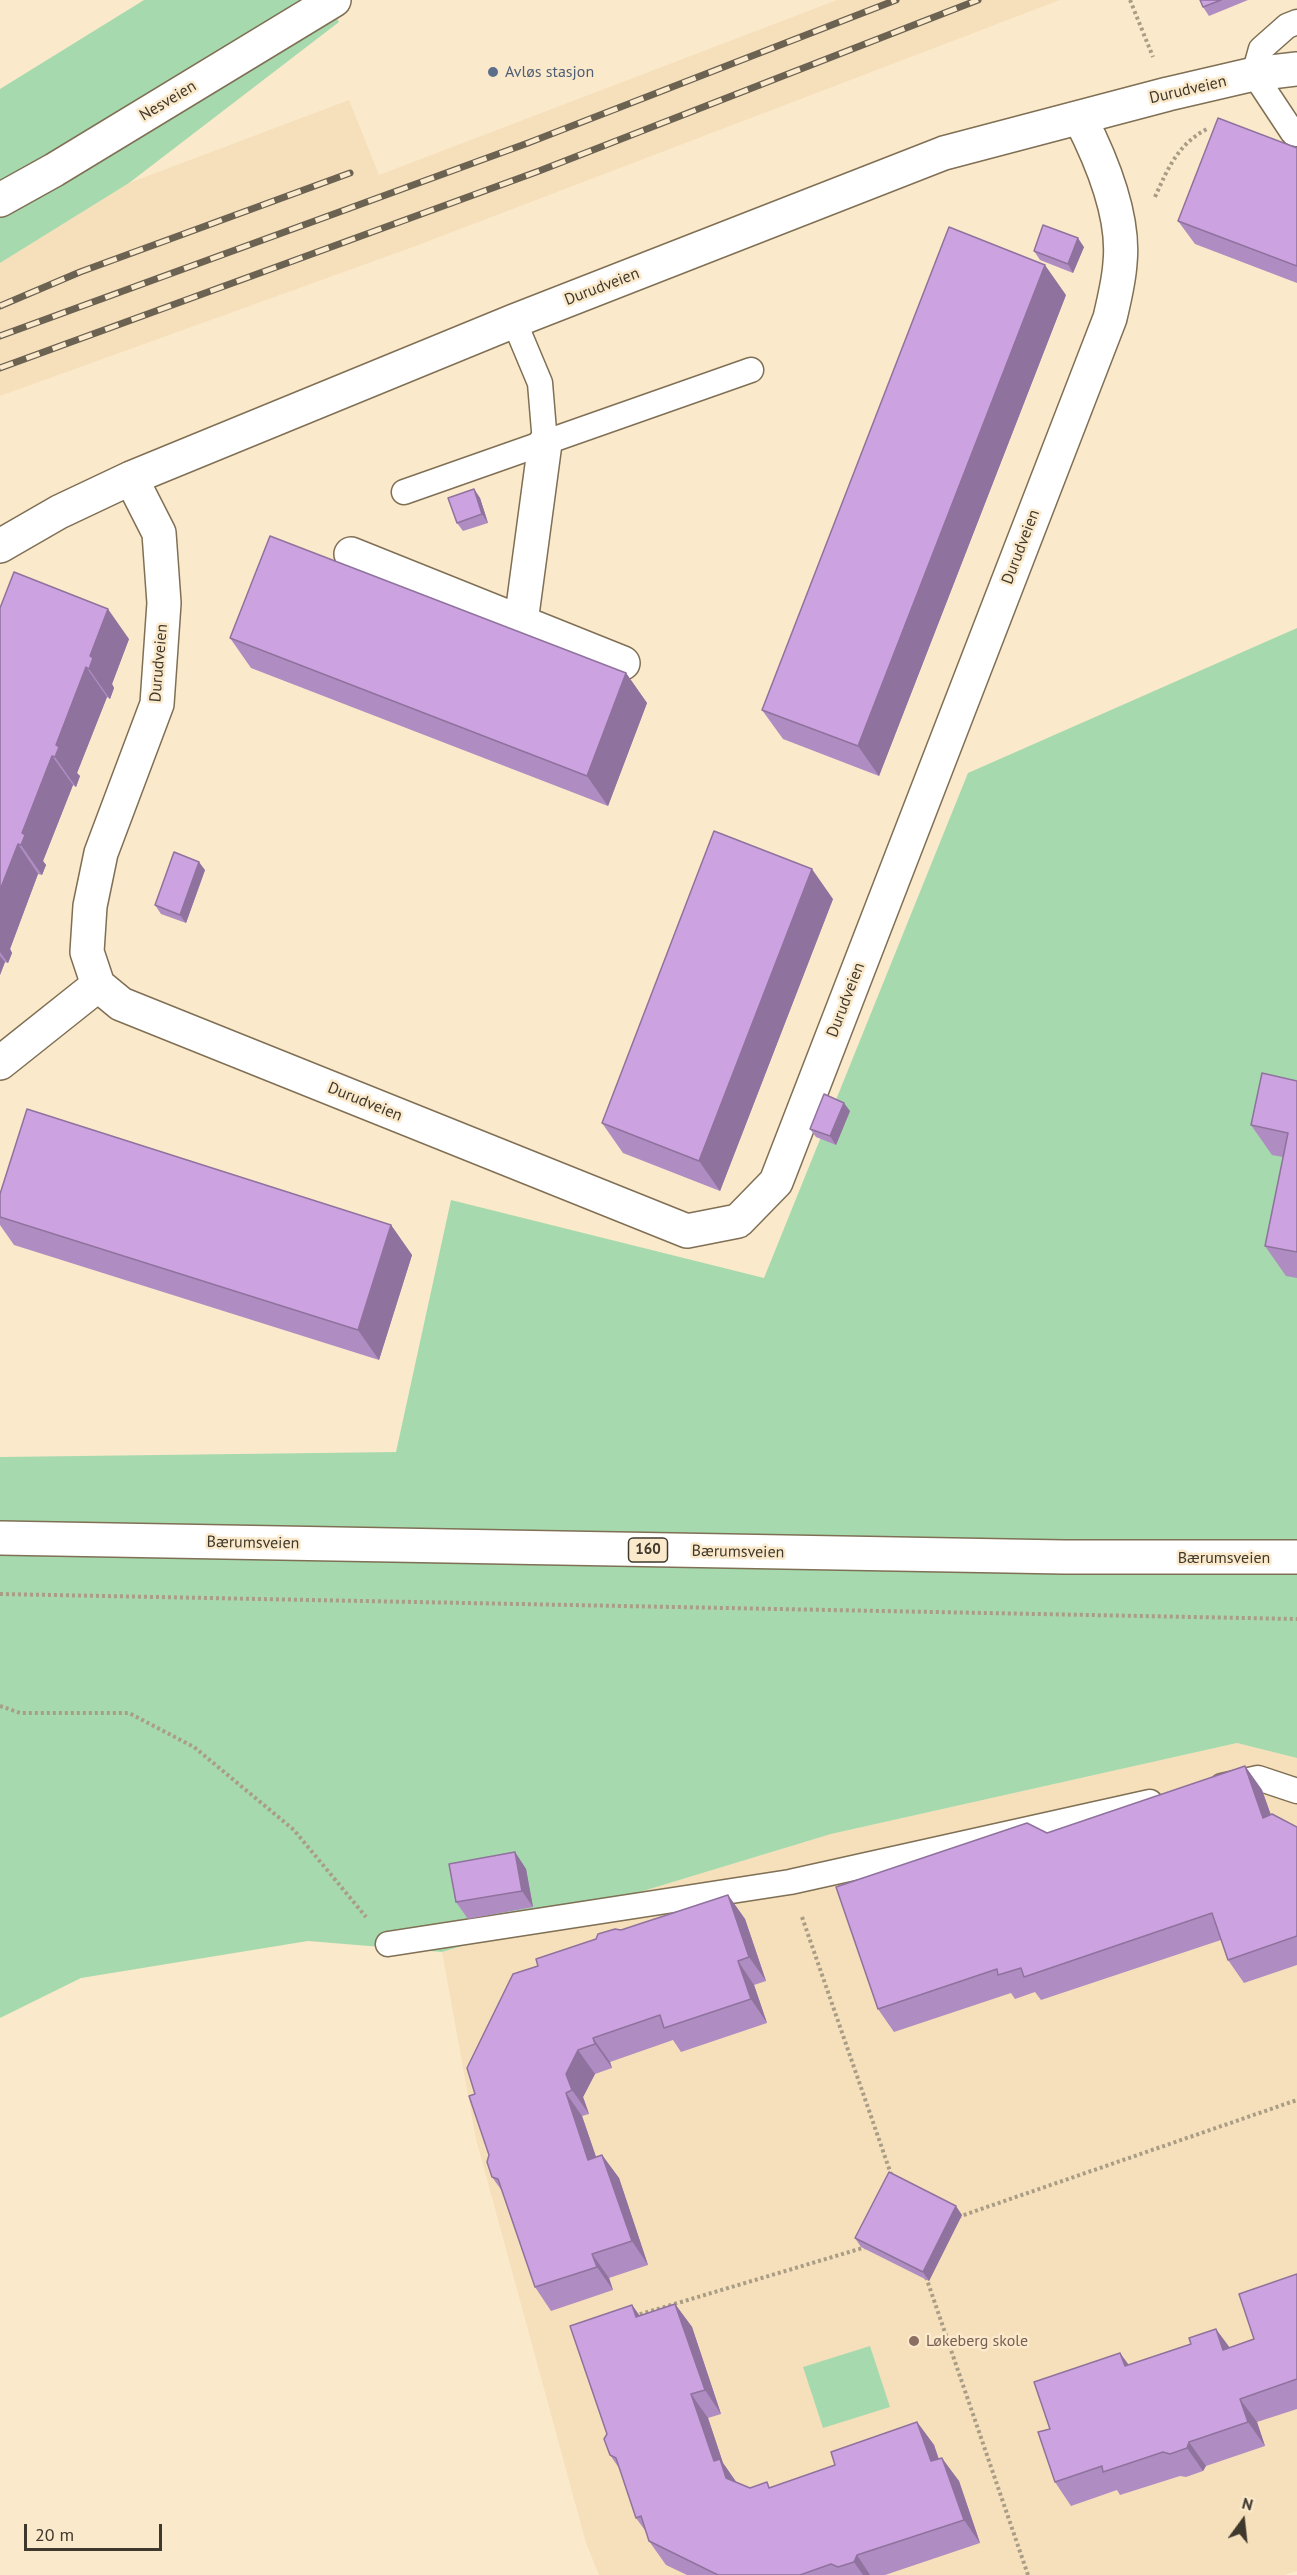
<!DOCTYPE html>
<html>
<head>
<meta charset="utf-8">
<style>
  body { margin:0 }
  #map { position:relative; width:1297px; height:2575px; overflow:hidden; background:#fbe9cb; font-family:"PT Sans",sans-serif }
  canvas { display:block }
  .north { position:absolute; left:1213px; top:2491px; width:60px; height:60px; -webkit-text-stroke:4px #fbe9cb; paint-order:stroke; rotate:15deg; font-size:16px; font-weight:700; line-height:24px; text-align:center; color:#3f382c }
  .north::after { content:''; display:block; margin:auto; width:21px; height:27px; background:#3f382c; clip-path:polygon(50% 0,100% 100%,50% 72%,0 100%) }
  .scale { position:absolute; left:24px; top:2524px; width:138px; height:27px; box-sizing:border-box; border:3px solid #3f382c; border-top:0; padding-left:8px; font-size:18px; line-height:21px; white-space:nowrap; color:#3f382c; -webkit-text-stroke:4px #fbe9cb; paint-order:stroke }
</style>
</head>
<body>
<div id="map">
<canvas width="1297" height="2575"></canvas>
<div class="north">N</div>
<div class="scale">20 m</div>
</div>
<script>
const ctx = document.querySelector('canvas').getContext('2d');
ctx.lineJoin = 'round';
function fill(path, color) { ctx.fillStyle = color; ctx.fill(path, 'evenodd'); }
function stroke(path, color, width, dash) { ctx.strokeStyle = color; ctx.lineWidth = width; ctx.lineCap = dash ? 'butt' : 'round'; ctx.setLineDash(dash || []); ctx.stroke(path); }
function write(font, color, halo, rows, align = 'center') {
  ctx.font = font + ' "PT Sans",sans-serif'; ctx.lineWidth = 5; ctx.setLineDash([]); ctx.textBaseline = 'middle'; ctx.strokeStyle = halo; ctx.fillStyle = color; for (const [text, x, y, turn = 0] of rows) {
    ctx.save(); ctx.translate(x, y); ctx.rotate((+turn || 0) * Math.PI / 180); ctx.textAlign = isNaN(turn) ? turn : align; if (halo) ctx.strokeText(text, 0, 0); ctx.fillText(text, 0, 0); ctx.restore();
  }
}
fill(new Path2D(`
  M837,0H1060L413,247L0,396V263L129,183L349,100L379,175Z
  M1237,1743L1297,1758V2571L1284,2575H599L586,2543L476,2139L442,1952L831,1834Z`), '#f6e0bb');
fill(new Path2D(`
  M144,0H326L339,22L129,183L0,263V89Z
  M1297,628V1758L1237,1743L831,1834L442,1952L308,1941L81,1978L0,2018V1457L396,1452L451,1200L764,1278L968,773Z
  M870,2346L890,2407L823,2428L803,2367Z`), '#a6daae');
const service = new Path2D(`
  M1297,22L1287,26L1261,49L1254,74L1293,133L1297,134
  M514,321L540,383L545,443
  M404,492L751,370
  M1222,1786L1258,1778L1297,1791
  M388,1944L790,1882L1150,1802`);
const minor = new Path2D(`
  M131,478L159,533L164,603L157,704L101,853L90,906L87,952L98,985L121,1004L687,1231L738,1221L776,1182L1110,318C1114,300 1119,281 1120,263C1125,216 1101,159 1080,118
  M0,546L59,512L131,478L514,321L944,153L1168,94L1254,74L1297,69
  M351,554L623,663
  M521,622L545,443
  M0,1063L98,985`);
const tertiary = new Path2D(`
  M0,200L54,170L334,0`);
const primary = new Path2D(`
  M0,1538L1064,1557H1297`);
stroke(service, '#7f6f54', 27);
stroke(minor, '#7f6f54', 36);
stroke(tertiary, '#7f6f54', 36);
stroke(primary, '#7f6f54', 36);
stroke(new Path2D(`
  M1130,0L1153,57
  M1155,197C1168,168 1178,144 1207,129
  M0,1594L1297,1619
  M0,1706L20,1713H129L194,1747L294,1830L366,1917
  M802,1917L892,2177
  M958,2217L1297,2100
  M926,2277L1028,2575
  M634,2316L866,2247`), '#aa9d86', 4, [3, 3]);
stroke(service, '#fff', 24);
stroke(minor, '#fff', 33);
stroke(tertiary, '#fff', 33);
stroke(primary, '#fff', 33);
const rail = new Path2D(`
  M0,306L80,272L350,173
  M0,336L528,143L896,0
  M0,368L539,171L978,0`);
stroke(rail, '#6b6252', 7);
stroke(rail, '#fbe9cb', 4.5, [14]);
fill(new Path2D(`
  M1200,0H1248L1209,16L1203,7Z
  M1297,148V283L1195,244L1178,221Z
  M1084,247L1073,273L1040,260L1034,251Z
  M1066,295L879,776L783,739L762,710Z
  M474,489L480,498L488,523L463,531L457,523Z
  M0,608L129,639L112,684L114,688L110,699L107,697L77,773L80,776L76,787L73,785L43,861L46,865L42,875L38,874L10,949L12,953L8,963L5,962L0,975Z
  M230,638L626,673L647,703L608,806L251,668Z
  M205,870L186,923L161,914L155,905Z
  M833,899L720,1191L623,1153L602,1123Z
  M1297,1081V1278L1286,1276L1265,1246L1283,1157L1272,1155L1251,1125Z
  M850,1111L836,1145L816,1137L810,1129Z
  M0,1194L391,1225L412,1255L379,1360L14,1245L0,1225Z
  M1245,1766L1262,1790L1271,1815L1297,1827V1965L1244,1983L1228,1960L1221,1940L1041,2000L1035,1992L1015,1999L1011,1993L894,2032L878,2009L1047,1833Z
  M515,1852L526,1869L533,1907L468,1919L456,1902Z
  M728,1895L745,1919L766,1981L754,1985L767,2023L681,2052L673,2040L610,2062L612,2068L595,2074L583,2097L589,2114L582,2116L596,2157L602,2155L619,2178L648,2265L609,2278L613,2290L551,2311L535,2287L502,2191L492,2177L489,2155L475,2094L538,1966L621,1930Z
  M962,2215L929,2281L861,2247L855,2238Z
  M1297,2274V2409L1257,2422L1265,2446L1206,2466L1203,2471L1186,2477L1180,2476L1120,2495L1117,2490L1071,2506L1055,2482L1050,2429L1120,2353L1129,2365L1229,2348L1254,2339Z
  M675,2304L692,2327L721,2414L708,2418L723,2463L736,2482L750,2488H771L835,2465L917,2422L934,2445L939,2459L959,2481L980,2543L885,2575H687L666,2565L649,2541L647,2533L636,2518L619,2468L610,2455L607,2434L632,2305L640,2316Z`), '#af8cc1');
fill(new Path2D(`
  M1078,238L1084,247L1073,273L1068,264Z
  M1045,265L1066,295L879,776L858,746Z
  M474,489L480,498L488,523L482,514Z
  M108,609L129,639L112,684L114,688L110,699L89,669L90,656Z
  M86,667L107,697L77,773L80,776L76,787L55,757L56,745Z
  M626,673L647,703L608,806L587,776Z
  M52,756L73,785L43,861L46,865L42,875L21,845L22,833Z
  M18,844L38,874L10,949L12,953L8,963L0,952V890Z
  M199,862L205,870L186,923L180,915Z
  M812,869L833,899L720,1191L699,1161Z
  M0,956L5,962L0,975Z
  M844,1103L850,1111L836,1145L830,1136Z
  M391,1225L412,1255L379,1360L358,1330Z
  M1245,1766L1262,1790L1280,1841L1263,1818Z
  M515,1852L526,1869L533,1907L522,1891Z
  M728,1895L745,1919L766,1981L749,1957Z
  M738,1961L754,1985L767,2023L751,1999Z
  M593,2038L610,2062L612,2068L595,2044Z
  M578,2050L595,2074L583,2097L589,2114L572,2090L566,2074Z
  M566,2093L582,2116L605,2183L588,2160Z
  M602,2155L619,2178L648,2265L632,2241Z
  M956,2206L962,2215L929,2281L923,2272Z
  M592,2254L609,2278L613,2290L597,2267Z
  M675,2304L692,2327L721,2414L705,2390Z
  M632,2305L649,2329L636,2317Z
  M1216,2329L1233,2352L1223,2350Z
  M1120,2353L1137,2377L1125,2366Z
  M691,2394L708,2418L723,2463L737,2483L743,2501L714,2461Z
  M1240,2399L1257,2422L1265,2446L1248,2422Z
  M917,2422L934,2445L947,2485L931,2461Z
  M1189,2442L1206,2466L1203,2471L1187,2448Z
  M942,2458L959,2481L980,2543L964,2520Z
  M857,2555L870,2575H863L854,2562Z`), '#8f729d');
const building = new Path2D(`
  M1200,0H1221L1203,7Z
  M1218,118L1297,148V266L1178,221Z
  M1043,225L1078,238L1068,264L1034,251Z
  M949,227L1045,265L858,746L762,710Z
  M474,489L482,514L457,523L448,498Z
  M270,536L626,673L587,776L230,638Z
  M14,572L108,609L90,656L93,658L89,669L86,667L56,745L59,747L55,757L52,756L22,833L25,835L21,845L18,844L0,890V608Z
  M714,831L812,869L699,1161L602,1123Z
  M174,852L199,862L180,915L155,905Z
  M1262,1073L1297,1081V1252L1265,1246L1288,1133L1251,1125Z
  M824,1094L844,1103L830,1136L810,1129Z
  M27,1109L391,1225L358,1330L0,1217V1194Z
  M1245,1766L1263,1818L1272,1814L1297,1827V1936L1228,1960L1212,1913L1024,1977L1021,1968L998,1975L997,1969L878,2009L836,1887L1027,1823L1047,1833Z
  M515,1852L522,1891L456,1902L449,1864Z
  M728,1895L749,1957L738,1961L751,1999L664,2028L660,2015L593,2038L595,2044L578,2050L566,2074L572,2090L566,2093L588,2160L602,2155L632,2241L592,2254L597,2267L535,2287L498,2179L492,2177L487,2162L489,2155L469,2096L475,2094L467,2068L513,1974L538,1966L536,1959L596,1939L598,1934L615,1929L621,1930Z
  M889,2172L956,2206L923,2272L855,2238Z
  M1297,2274V2379L1240,2399L1248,2422L1189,2442L1187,2448L1170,2454L1163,2452L1103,2472L1102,2466L1055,2482L1038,2432L1050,2429L1034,2382L1120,2353L1125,2366L1191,2344L1189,2338L1216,2329L1223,2350L1254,2339L1239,2294Z
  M675,2304L705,2390L691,2394L714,2461L720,2459L726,2478L750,2488L767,2482L769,2488L835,2465L831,2452L917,2422L931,2461L942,2458L964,2520L857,2555L854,2562L838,2567L831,2564L800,2575H718L649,2541L641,2516L636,2518L616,2458L610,2455L604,2439L607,2434L570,2326L632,2305L636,2317Z`);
fill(building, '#cca3e0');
stroke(building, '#8f729d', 1.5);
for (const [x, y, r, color] of [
  [493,72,6,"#5c6f8a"],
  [914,2341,6,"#8d6e63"]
]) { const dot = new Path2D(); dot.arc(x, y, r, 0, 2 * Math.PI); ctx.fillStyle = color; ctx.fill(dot); stroke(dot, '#fbe9cb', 2); }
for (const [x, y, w] of [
  [648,1550,39]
]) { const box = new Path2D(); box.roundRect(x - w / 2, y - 12, w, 24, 4.5); ctx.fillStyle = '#fbe9cb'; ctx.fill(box); stroke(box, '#3f382c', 1.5); }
write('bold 15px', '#3f382c', null, [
  ["160",648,1550]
]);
write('16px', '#4e5e75', '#fbe9cb', [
  ["Avløs stasjon",505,72]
], 'left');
write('16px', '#3f382c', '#fbe9cb', [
  ["Durudveien",1188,90,-13],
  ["Nesveien",168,101,-31],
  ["Durudveien",602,287,-21],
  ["Durudveien",1021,547,-69],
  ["Durudveien",159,663,-85],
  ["Durudveien",846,1000,-69],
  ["Durudveien",365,1102,22],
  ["Bærumsveien",253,1543,1],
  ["Bærumsveien",738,1552,1],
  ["Bærumsveien",1224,1558]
]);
write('16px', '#785e54', '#fbe9cb', [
  ["Løkeberg skole",926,2341]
], 'left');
</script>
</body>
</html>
